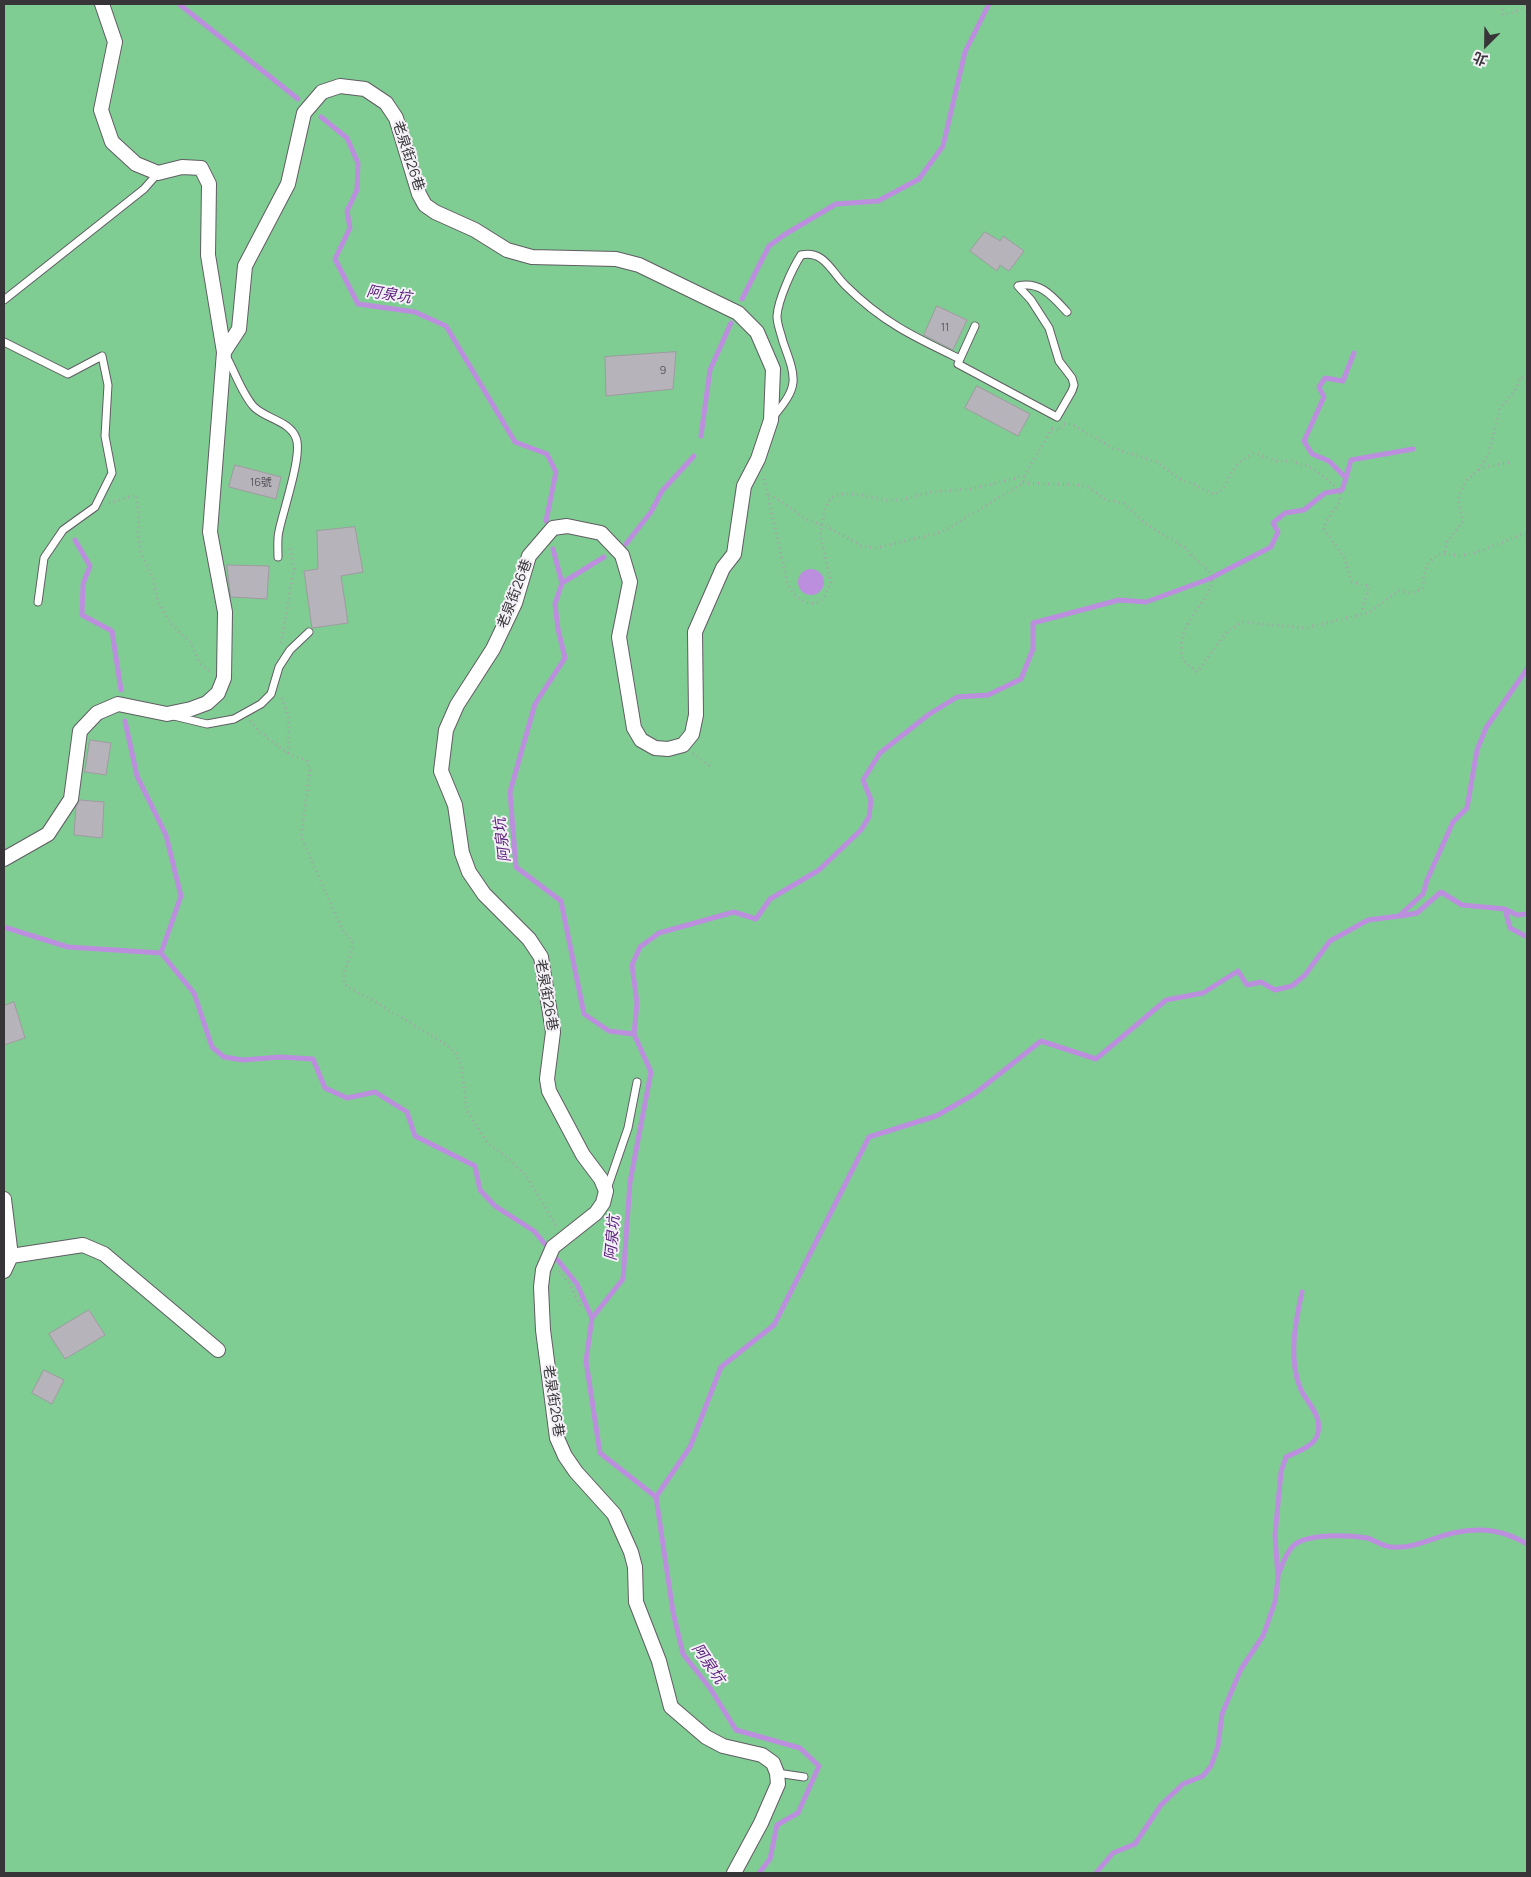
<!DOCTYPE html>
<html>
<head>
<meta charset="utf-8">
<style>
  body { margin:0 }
  #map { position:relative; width:1531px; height:1877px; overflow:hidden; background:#e6e2e9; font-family:Manrope,"Noto Sans TC",sans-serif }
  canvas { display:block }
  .frame { position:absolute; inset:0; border:5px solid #373538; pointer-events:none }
  .north { position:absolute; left:1461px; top:20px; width:50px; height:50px; -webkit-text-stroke:4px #f3f0f6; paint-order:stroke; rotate:203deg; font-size:14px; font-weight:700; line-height:20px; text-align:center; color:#373538 }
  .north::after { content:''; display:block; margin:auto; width:18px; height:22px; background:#373538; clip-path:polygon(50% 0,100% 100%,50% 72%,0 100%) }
</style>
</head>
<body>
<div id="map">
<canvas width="1531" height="1877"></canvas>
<div class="frame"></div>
<div class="north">北</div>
</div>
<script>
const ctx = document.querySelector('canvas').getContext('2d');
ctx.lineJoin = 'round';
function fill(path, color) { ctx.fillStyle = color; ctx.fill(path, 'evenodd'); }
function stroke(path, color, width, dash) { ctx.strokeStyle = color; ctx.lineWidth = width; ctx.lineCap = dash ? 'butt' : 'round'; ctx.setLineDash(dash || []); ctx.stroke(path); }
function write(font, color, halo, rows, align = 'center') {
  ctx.font = font + ' Manrope,"Noto Sans TC",sans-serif'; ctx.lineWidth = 4; ctx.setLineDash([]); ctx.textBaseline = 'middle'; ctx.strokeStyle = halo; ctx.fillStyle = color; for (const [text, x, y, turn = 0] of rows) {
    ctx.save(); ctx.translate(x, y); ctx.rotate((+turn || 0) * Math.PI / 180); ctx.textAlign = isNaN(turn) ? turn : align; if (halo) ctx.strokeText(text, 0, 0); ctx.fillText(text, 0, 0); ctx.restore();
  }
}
fill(new Path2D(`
  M4,4H1527V1873H4Z`), '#80cd94');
fill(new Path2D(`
  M798 582a13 13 0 1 1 26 0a13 13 0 1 1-26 0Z`), '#bb8fdd');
stroke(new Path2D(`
  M179,4L298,99
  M321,117L347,138L358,163L357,190L347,211L350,228L335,259L358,304L415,312L446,326L515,442L547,454L556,472L546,521
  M742,299L769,246L784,235L836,204L878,201L919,179L943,146L965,52L989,4
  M701,436L710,370L731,323
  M1346,478L1351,460L1413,449
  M75,540L90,566L83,584L82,615L112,631L121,690
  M626,544L651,512L662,491L694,456
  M553,549L562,583L555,604L558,629L565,658L535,704L510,792L516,867L561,901L584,1014L609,1031L634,1034L651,1072L630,1182L623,1279L592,1318L586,1361L600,1453L656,1497L673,1612L683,1654L710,1688L736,1730L800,1748L819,1766L798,1813L777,1825L770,1859L759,1873
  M562,583L604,557
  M125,721L137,776L166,835L181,896L161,953
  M1505,909L1510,928L1527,937
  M1401,916L1417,913L1441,892L1462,905L1505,909L1517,915L1527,914
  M4,927L68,947L161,953L194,993L212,1047L224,1057L243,1060L280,1057L313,1059L325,1088L347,1098L375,1092L407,1112L415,1136L475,1166L480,1190L495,1206L534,1231L545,1244
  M634,1034L637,1003L632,965L640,947L659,933L734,912L756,919L770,899L819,870L861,830L869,817L871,800L863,780L880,753L928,715L957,697L988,695L1021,679L1033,649V623L1119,600L1146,602L1209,579L1271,547L1278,532L1273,523L1285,513L1304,510L1325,493L1342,490L1346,478L1329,461L1312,454L1304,441L1324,397L1319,387L1325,378L1343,381L1354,353
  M556,1258L577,1284L592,1318
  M656,1497L690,1447L721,1367L774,1325L869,1137L936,1116L973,1095L1041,1041L1096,1059L1166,1000L1203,993L1238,971L1247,985L1261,982L1275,990L1292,986L1305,975L1330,941L1368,920L1399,916L1423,894L1427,880L1453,822L1467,808L1477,750L1486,728L1527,669
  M1279,1573C1282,1565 1286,1553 1293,1546C1306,1533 1349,1535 1367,1538C1375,1540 1383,1547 1392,1547C1416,1549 1435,1536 1458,1532C1484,1527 1505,1531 1527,1544
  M1096,1873L1113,1853L1135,1844L1161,1805L1183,1784L1203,1776L1211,1766L1218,1746L1222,1714L1241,1669L1263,1636L1275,1602L1278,1578L1275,1535L1281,1472L1286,1457C1296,1452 1313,1447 1317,1436C1324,1417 1308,1404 1301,1390C1288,1360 1295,1323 1302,1292`), '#bb8fdd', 5);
const building = new Path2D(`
  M985,232L1000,241L1003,236L1024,251L1009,271L1000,265L997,271L970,251Z
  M937,306L967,320L953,350L924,335Z
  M676,352L673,389L606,396L605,357Z
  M977,386L1030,414L1018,436L965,408Z
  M235,465L281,477L276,499L229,487Z
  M355,527L363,572L341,576L348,623L312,628L304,571L318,569L317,531Z
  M227,565L269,566L267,599L231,597Z
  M90,740L111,743L106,775L85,772Z
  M80,800L104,802L102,838L74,835L76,807Z
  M14,1002L25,1038L4,1045V1006Z
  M89,1310L105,1335L65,1359L49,1334Z
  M44,1370L64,1380L52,1404L32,1393Z`);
fill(building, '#b7b3ba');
stroke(building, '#9f9ba1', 1);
const service = new Path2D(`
  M4,300L144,189L158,173
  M4,342L68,374L102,356L108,385L105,436L112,473L95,507L63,530L44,558L38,602
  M226,356C235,372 242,394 254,407C266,419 290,421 296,438C303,454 283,511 279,531C277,539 278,549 278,557
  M960,359L975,326
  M773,417C799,386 797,380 783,342C781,333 777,325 777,316C778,300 792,269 801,255C824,250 831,271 845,285C882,322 914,337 960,359L958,364L1057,417L1072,391L1074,385L1072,378L1059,361L1049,328L1031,300L1018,286C1041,281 1053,297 1067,312
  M174,716L207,724L234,719L261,704L271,694L279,667L290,650L309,632
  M607,1189L628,1128L637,1082
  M777,1773L804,1777`);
const minor = new Path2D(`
  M224,352L239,329L245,266L288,184L304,113L322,92L340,86L365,89L386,103L396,118L419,194L425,205L435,212L475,230L507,250L532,257L616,259L639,265L738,313L757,332L773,369L771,420L758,459L744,486L734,554L723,568L695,632L696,715L692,734L683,745L668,749L655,748L641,740L634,728L619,637L630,582L622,555L601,533L567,526L553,528L529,556L515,603L493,649L457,705L446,730L441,771L455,805L462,853L469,872L484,894L529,939L541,957L553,1032L547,1079L549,1091L583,1155L601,1179L606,1191L603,1203L596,1213L553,1247L543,1270L541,1287L543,1330L557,1438L565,1456L576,1472L614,1514L631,1552L635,1567L636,1602L659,1661L671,1707L706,1737L723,1746L762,1755L773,1763L777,1773L778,1784L761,1823L734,1873
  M4,859L48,834L71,799L80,731L97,713L118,704L167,714L191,709L207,703L218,693L224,678L225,612L210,532L224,352L208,255L209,184L201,168L182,167L158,173L136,164L112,142L101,110L115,42L102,4
  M4,1199L11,1256L4,1271
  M11,1256L83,1245L104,1254L218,1350`);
stroke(service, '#5f5c62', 9);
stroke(minor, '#5f5c62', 16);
stroke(new Path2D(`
  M1501,4L1503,15L1523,9L1525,4
  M1064,424L1073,425L1113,448L1157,462L1179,479L1191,483L1213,494C1225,494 1227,478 1233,470C1239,463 1246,457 1255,453L1275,461H1292L1313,468L1337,488L1340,494C1341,509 1326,515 1324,529L1344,557L1352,582L1368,586C1370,596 1360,603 1364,613
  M1479,470C1486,465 1501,465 1511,462
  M764,479L787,582C794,596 801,604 817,603L824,598L831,582L820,535L825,508L831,498L841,494H854L887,500H900L931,492L972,489L1024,476L1052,429L1060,430L1062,426
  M1023,483L1080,485L1089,488L1105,499L1124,504L1149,526L1187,549L1192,556L1212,574C1216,601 1172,621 1183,660L1197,672L1228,630L1243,622L1305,628L1367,613L1399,591L1412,593L1422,589C1424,580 1423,570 1429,563C1442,546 1450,558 1464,555C1486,551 1506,539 1527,533
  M769,495L784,503L805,519L828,527L862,546L876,548L942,532L1023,483L1024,476
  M109,503L136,495L139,514L138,535L141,553L153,578L158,602L171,624L191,643L199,662L210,672
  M1445,552L1447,542L1463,521L1458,501L1461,490L1466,481L1478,470L1488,455L1500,409L1516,389L1521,377L1527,376
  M281,643L294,569L290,548
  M282,698L289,719L288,753
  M250,721L265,737L288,753L307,761L310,770L301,837L342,929L352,941L353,946L344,974V983L347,987L367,997L447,1045L456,1054L461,1065L467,1111L488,1144L509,1159L527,1177L557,1227
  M693,753L710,766
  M559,1271L569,1282L581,1307`), '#a5a2a8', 3, [1, 4]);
stroke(service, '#fff', 7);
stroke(minor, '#fff', 14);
write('11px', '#575458', null, [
  ["11",945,328],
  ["9",663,371],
  ["16號",261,483]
]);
write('14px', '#373538', '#f3f0f6', [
  ["老泉街26巷",408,156,72],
  ["老泉街26巷",515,594,-69],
  ["老泉街26巷",546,995,80],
  ["老泉街26巷",553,1401,81]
]);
write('italic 15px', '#5e2480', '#f3f0f6', [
  ["阿泉坑",389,295,9],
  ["阿泉坑",503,840,-97],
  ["阿泉坑",613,1238,-86],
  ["阿泉坑",708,1664,55]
]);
</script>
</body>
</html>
